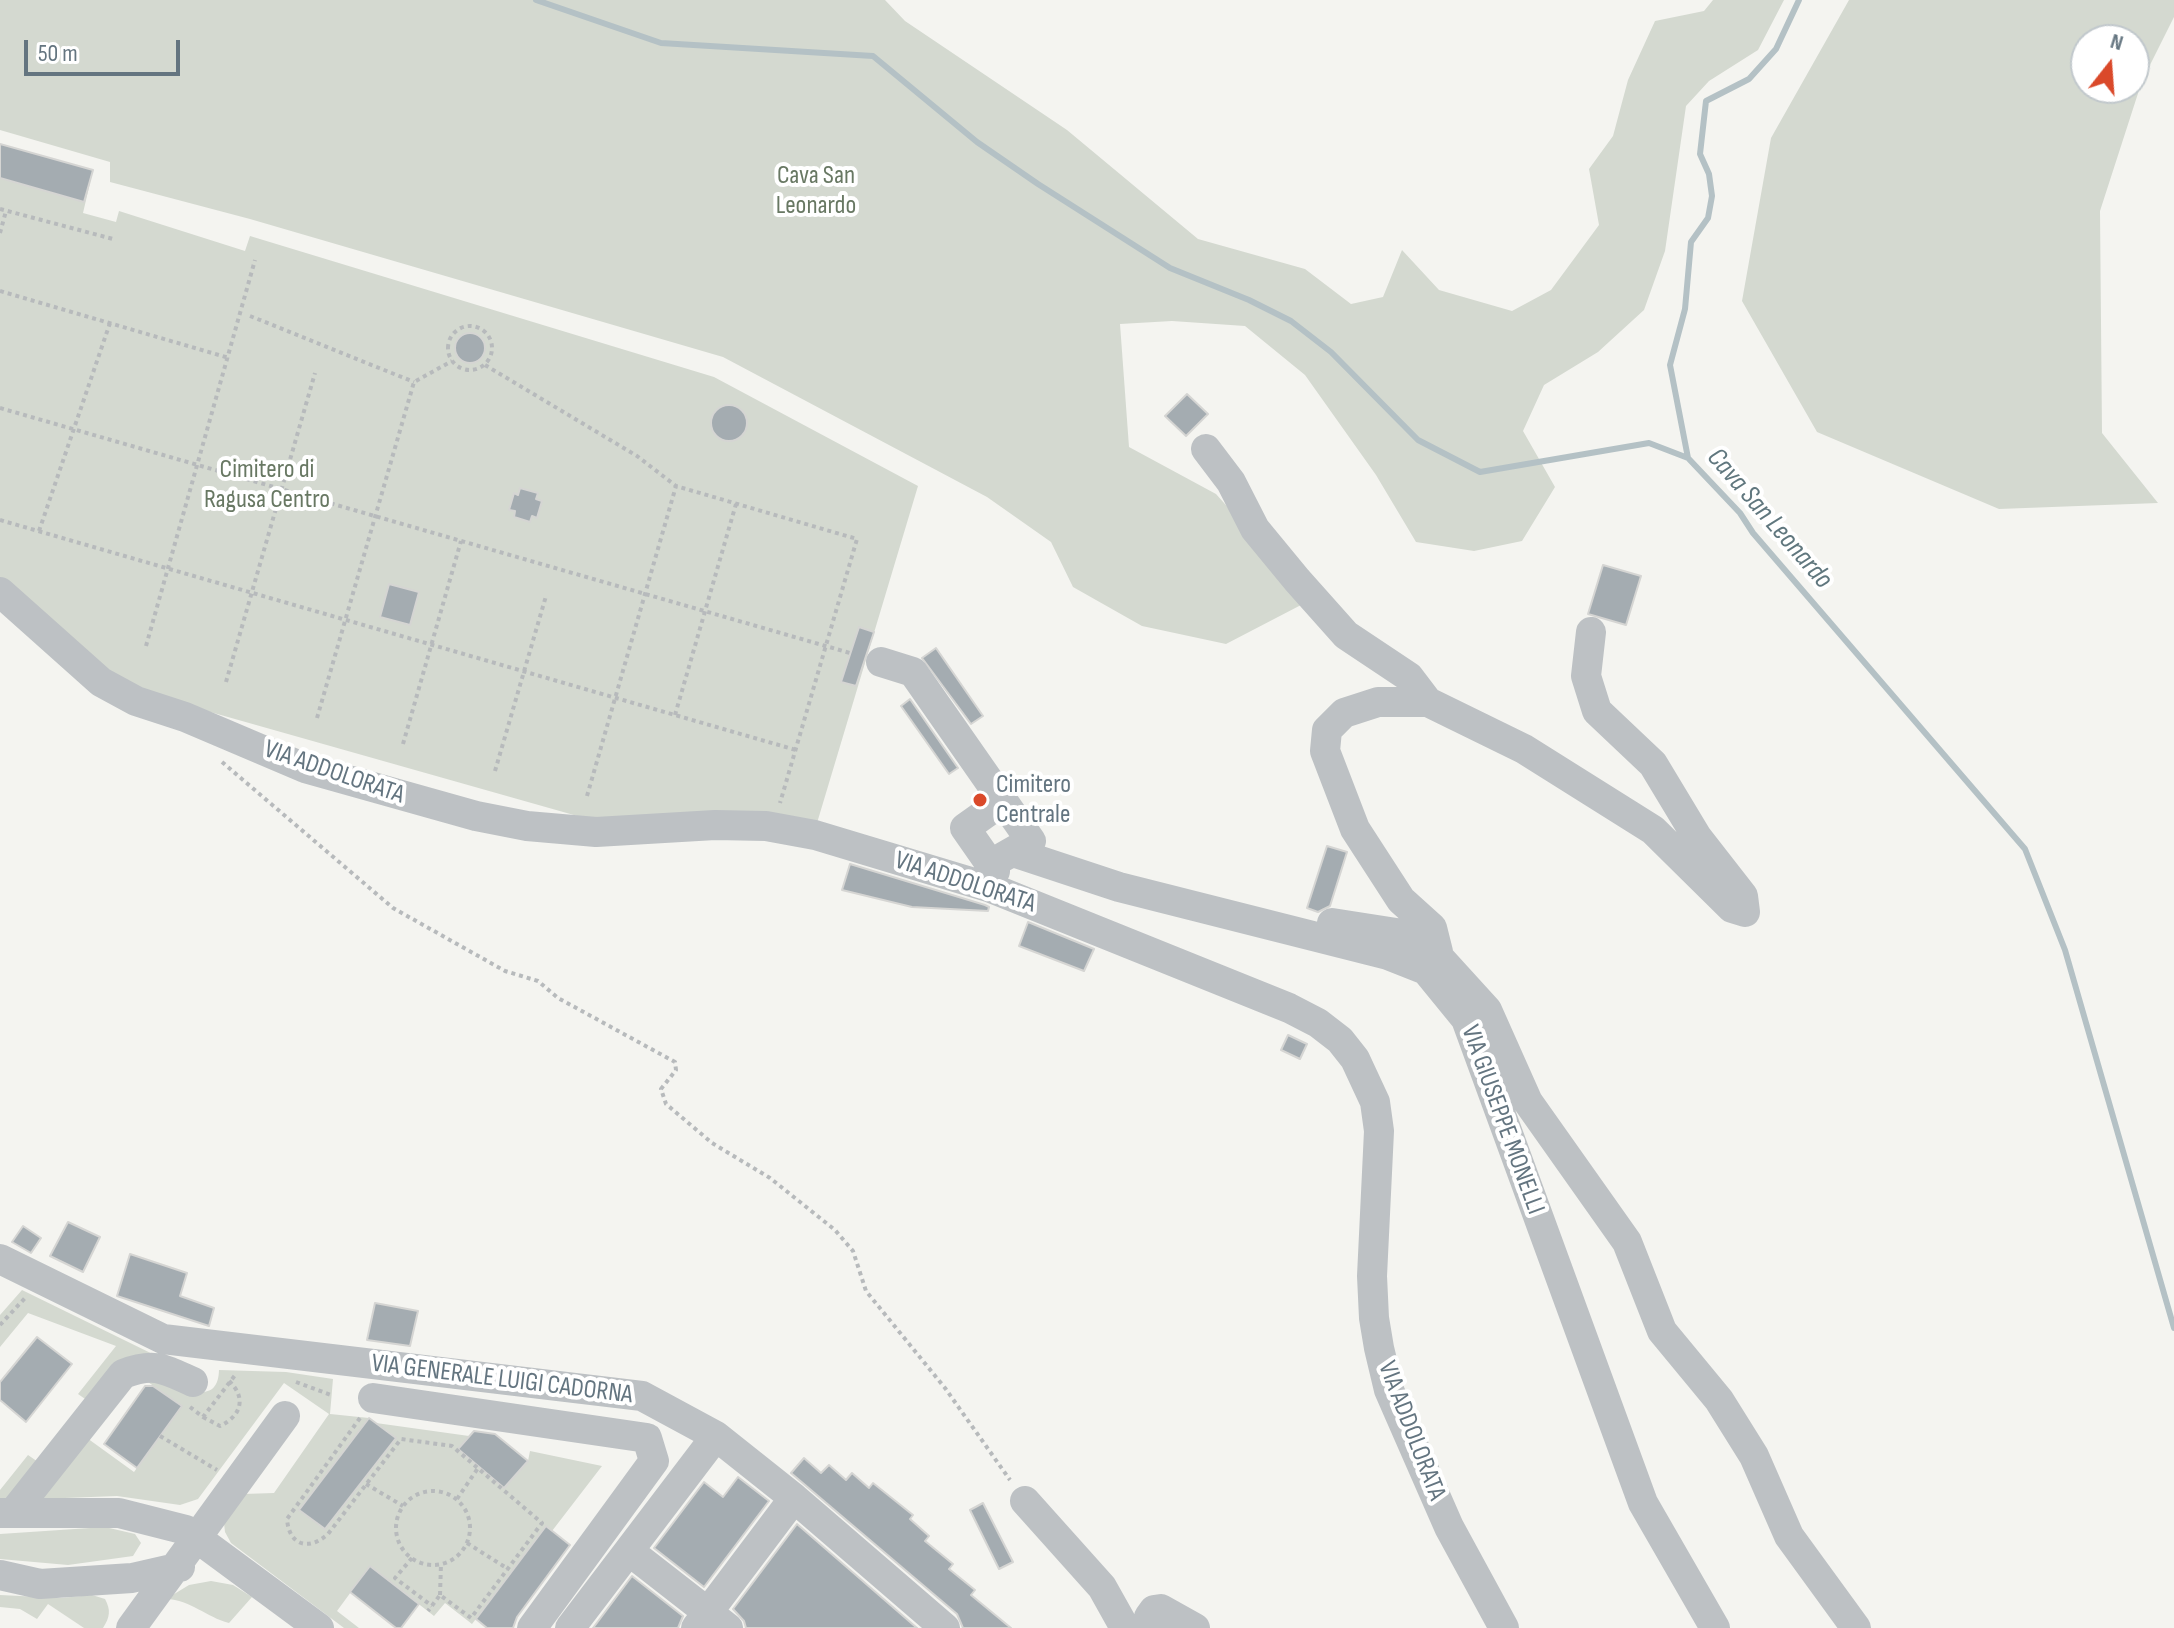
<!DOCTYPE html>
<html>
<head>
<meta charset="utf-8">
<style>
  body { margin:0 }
  #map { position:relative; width:2174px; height:1628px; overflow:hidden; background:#f4f4f0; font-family:"Sofia Sans Condensed",sans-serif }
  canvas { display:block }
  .north { position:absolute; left:2070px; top:24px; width:80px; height:80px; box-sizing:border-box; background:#fff; border:2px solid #c1c8cc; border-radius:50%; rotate:17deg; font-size:22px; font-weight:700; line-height:32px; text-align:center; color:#647580 }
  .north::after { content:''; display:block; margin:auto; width:28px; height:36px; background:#da492a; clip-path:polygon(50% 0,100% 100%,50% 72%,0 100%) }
  .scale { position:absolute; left:24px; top:40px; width:156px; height:36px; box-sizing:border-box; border:4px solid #647580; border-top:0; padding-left:10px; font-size:24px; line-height:28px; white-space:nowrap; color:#647580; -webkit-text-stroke:6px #fff; paint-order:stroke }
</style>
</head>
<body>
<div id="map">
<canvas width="2174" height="1628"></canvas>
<div class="north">N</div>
<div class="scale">50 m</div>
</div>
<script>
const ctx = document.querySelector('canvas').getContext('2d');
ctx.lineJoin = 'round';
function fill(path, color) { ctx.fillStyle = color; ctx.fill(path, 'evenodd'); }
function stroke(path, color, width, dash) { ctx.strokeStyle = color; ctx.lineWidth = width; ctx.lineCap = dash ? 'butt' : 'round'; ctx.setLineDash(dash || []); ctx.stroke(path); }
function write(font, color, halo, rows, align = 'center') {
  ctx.font = font + ' "Sofia Sans Condensed",sans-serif'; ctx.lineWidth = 8; ctx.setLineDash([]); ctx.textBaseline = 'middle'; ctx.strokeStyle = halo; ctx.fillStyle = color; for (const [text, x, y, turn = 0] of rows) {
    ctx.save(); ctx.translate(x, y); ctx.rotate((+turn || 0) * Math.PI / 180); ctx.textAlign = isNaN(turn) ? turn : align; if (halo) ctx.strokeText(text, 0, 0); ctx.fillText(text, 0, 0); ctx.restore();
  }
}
fill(new Path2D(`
  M0,0H885L905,21L1067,130L1198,239L1305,269L1351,304L1383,297L1402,250L1439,290L1512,311L1551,290L1599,225L1589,169L1613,136L1628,80L1655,21L1704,11L1713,0H1784L1758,50L1709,81L1686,106L1665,251L1644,310L1598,352L1544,385L1523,431L1555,487L1522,541L1474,551L1416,542L1376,475L1305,375L1245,326L1172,321L1120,324L1129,447L1216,494L1265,549L1301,605L1226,644L1142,626L1073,587L1051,542L987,497L723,357L250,219L110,182V162L0,130Z
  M1849,0H2174V17L2142,81L2100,211L2102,433L2158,503L1999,509L1817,432L1742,301L1771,138ZM2086,40H2134V88H2086Z
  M0,144L93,170L83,213L116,222L119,211L245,251L250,236L714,377L918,486L817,823L595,821L122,687L0,578Z
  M22,1290L171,1363L88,1401L78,1394L116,1346L28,1313L0,1347V1315Z
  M219,1370L286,1372L333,1379L330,1414L369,1418L299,1510L325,1529L396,1438L376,1423L469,1436L458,1449L504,1488L528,1461L530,1451L602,1466L552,1531L546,1527L472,1624L445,1603L434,1616L370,1566L337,1611L359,1628H344L231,1543L225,1532L224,1523L243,1494L274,1493L329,1414L284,1383L198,1499L180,1505L117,1496L39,1499L87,1438L134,1472L182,1406L148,1382L160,1377C180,1386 218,1409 219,1370Z
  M28,1455L41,1464L4,1501L0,1502V1490Z
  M105,1527L135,1534L141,1543L133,1556L68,1565L0,1559V1534Z
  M211,1581L233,1585L252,1597L229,1623C206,1617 191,1600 166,1599L189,1585Z
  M0,1595L61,1598L92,1595L105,1599C111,1610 110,1617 103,1628H84L48,1604L37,1619L20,1609L0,1607Z`), '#d4d9d0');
stroke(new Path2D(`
  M536,0L661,43L873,56L977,142L1038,184L1170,268L1249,300L1291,321L1331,352L1418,440L1480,472L1649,443L1688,458L1740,513L1753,533L2025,849L2065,950L2174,1328
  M1688,458L1670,365L1685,309L1691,242L1708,218L1712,196L1709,174L1700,154L1706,101L1749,79L1776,49L1799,0`), '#b4c1c5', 6);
const building = new Path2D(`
  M0,144L93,170L84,202L0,178Z
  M455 348a15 15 0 1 1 30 0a15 15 0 1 1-30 0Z
  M1187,394L1208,414L1186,436L1165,416Z
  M711 423a18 18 0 1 1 36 0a18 18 0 1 1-36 0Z
  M520,488L538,493L536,499L542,501L537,518L532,516L530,522L514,517L515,511L509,510L514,493L518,495Z
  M1603,565L1641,576L1626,625L1588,614Z
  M389,584L419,592L410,625L380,617Z
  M859,627L874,632L856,686L841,682Z
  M936,648L983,716L971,724L922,658Z
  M910,699L958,768L949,774L901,706Z
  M1327,846L1347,852L1330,906L1318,912L1307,908Z
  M850,864L985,905L989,907L988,911L912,907L842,890Z
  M1028,922L1094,949L1084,971L1019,946Z
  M1288,1035L1307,1044L1300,1059L1281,1050Z
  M68,1222L100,1237L83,1272L50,1256Z
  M23,1226L41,1238L31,1253L12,1242Z
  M130,1254L187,1273L180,1296L214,1308L209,1326L117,1296Z
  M375,1303L418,1311L410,1346L367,1340Z
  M37,1337L72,1364L26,1422L0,1400V1382Z
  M145,1386H153L182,1406L137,1468L104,1444Z
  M369,1418L396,1438L325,1529L299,1510Z
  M474,1431L495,1434L528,1461L504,1488L458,1449Z
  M804,1458L821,1473L829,1465L846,1480L852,1473L869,1488L873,1483L913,1515L910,1519L929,1536L925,1541L953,1564L949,1569L975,1590L971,1595L1011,1628H963L957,1614L791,1473Z
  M738,1477L769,1501L704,1587L654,1548L704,1482L723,1497Z
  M983,1503L1013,1562L999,1569L970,1510Z
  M797,1524L917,1628H746L744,1621L733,1609Z
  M546,1526L570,1545L517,1617L513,1628H487L476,1619Z
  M370,1566L419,1604L401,1628H396L350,1592Z
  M632,1576L683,1616L678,1628H593Z`);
fill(building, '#a4acb1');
stroke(building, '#d5d5d3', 2);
stroke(new Path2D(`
  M0,209L113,239
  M0,233L6,211
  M0,291L229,358
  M250,316L414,382
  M448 348a22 22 0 1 1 44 0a22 22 0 1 1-44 0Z
  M485,365L637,456L676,486L857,539L780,803
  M0,408L850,653
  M0,520L796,750
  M39,531L110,323
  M146,646L255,260
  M226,682L315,373
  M675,715L736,504
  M317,718L414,382L452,361
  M403,744L461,541
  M222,762L393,908L505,971L538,981L558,998L675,1062L676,1070L661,1089L666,1104L712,1143L770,1178L835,1230L853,1251L866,1291L945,1388L1010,1480
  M495,771L546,596
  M587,796L676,486
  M0,1325L25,1298
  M296,1382L331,1395
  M190,1407L203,1417L236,1374
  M203,1417L220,1426C241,1416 247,1398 229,1381
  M360,1418L287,1519C289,1546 309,1551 328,1534L401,1439L452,1446L542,1523L471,1618L440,1595L428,1611
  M160,1436L217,1470
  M366,1484L403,1506
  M396 1528a37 37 0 1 1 74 0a37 37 0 1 1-74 0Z
  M457,1499L478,1468
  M467,1543L508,1569
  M412,1558L395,1578L432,1606
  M440,1595L441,1564`), '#b7babc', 4, [4, 4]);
stroke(new Path2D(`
  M1206,449L1231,482L1255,529L1297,580L1346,635L1409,677L1428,702
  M0,592L101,682L136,701L185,717L305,768L476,816L527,826L596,832L715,825L766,826L815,835L991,888L1289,1008L1318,1023L1340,1040L1355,1059L1375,1102L1379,1131L1372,1276L1374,1318L1379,1348L1389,1390L1449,1527L1504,1628
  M881,662L913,672L1003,801
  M1013,852L1119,887L1388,955L1426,970L1466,1019L1643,1503L1715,1628
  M995,871L965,828L1003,801L1031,841L1003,857
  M1332,923L1409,935L1426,943L1487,1010L1528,1102L1627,1242L1662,1331L1719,1400L1754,1456L1789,1536L1856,1628
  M1438,952L1432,928L1401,900L1355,829L1325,751L1327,730L1344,713L1378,702H1428L1524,749L1653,830L1732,908L1745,912L1743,896L1697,837L1653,764L1597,711L1586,676L1591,632
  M0,1259L163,1339L642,1396L716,1436L794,1498L945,1628
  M373,1398L647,1438L654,1461L532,1628
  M1025,1501L1102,1587L1125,1628
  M0,1513H119L186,1530L319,1628
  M13,1513L123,1374C155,1362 164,1369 193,1382
  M629,1551L728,1628
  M0,1575L40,1584L132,1578L180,1567
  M131,1628L285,1416
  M570,1628L716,1436
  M696,1628L794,1498
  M1155,1628L1149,1617L1154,1610L1161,1609L1195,1628`), '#bdc1c4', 30);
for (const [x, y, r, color] of [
  [980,800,8,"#da492a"]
]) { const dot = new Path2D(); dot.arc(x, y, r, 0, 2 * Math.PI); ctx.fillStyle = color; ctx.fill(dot); stroke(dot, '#fff', 3); }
write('26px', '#687863', '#fff', [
  ["Cava San",816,176],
  ["Leonardo",816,206],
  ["Cimitero di",267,470],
  ["Ragusa Centro",267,500]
]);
write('26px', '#647580', '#fff', [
  ["VIA ADDOLORATA",334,773,19],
  ["VIA ADDOLORATA",965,883,18],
  ["VIA GIUSEPPE MONELLI",1502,1120,70],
  ["VIA GENERALE LUIGI CADORNA",502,1380,7],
  ["VIA ADDOLORATA",1411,1431,69]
]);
write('26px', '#647580', '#fff', [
  ["Cimitero",996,785],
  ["Centrale",996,815]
], 'left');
write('italic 28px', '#60777e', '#fff', [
  ["Cava San Leonardo",1769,519,49]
]);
</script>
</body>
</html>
